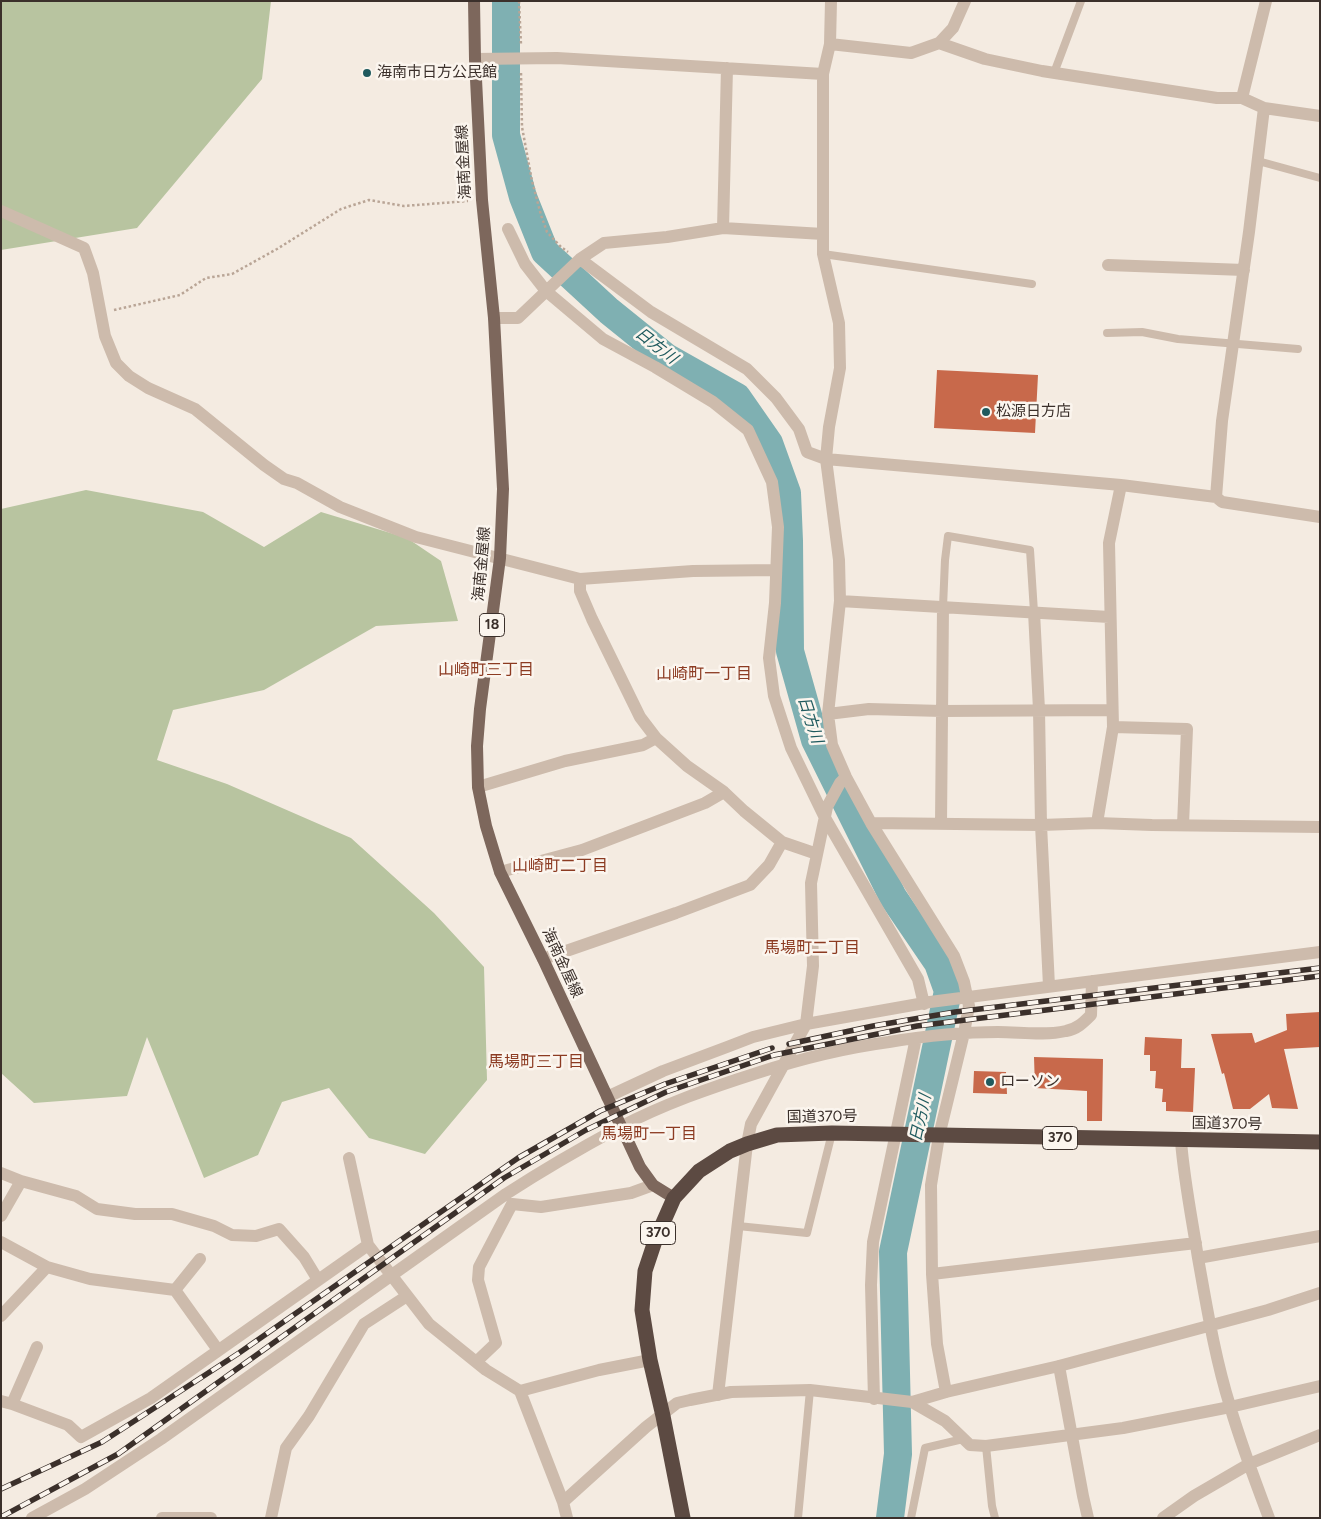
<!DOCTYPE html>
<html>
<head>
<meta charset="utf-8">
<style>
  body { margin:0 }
  #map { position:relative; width:1321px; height:1519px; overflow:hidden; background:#f4ebe1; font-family:Figtree,sans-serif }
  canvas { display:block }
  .frame { position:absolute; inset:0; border:2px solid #3b302b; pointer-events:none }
</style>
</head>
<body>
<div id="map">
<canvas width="1321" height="1519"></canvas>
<div class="frame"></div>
</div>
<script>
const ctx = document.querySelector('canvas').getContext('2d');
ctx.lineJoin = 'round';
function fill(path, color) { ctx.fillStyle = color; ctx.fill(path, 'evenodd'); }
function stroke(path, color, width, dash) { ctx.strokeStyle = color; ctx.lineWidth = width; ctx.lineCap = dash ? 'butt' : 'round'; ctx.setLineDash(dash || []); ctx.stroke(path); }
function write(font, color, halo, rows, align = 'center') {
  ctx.font = font + ' Figtree,"Noto Sans JP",sans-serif'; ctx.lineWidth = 5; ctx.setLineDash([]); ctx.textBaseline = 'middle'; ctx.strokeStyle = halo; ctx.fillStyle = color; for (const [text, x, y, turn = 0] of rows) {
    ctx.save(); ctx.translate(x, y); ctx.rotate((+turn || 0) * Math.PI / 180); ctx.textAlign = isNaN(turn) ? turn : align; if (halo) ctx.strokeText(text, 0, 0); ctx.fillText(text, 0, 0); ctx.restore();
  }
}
fill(new Path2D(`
  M1,1H271L262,79L137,228L1,250Z
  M86,490L203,512L264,547L321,512L407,538L441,561L458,621L376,626L264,690L173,710L157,760L227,784L351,838L434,913L484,967L487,1080L425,1154L369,1138L329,1088L282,1102L258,1155L204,1178L147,1037L127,1096L34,1103L1,1073V509Z`), '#b8c4a0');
stroke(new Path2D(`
  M506,1V135L523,197L545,252L609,311L666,357L737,397L769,443L787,493L789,541L790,651L815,740L893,897L938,963L948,991L893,1252L898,1454L890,1518`), '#7fb0b2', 28);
fill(new Path2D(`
  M937,370L1038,375L1035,433L934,428Z
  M1320,1012V1047L1284,1049L1298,1109L1272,1108L1269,1094L1250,1109H1233L1224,1073L1222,1074L1211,1034L1252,1033L1255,1043L1287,1030L1286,1014Z
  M1145,1037L1182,1039L1181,1068H1195L1193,1112L1166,1111V1102H1162L1163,1089L1155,1088L1156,1071H1150V1055H1144Z
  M1034,1057L1103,1059L1102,1121H1087V1091L1035,1088Z
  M974,1071L1006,1072L1007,1094L973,1093Z`), '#c8694b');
stroke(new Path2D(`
  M519,1L521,45
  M521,73L522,127L532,181L541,215L547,232L561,247L568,252
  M114,310L180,295L206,278L232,274L277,249L341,209L369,200L404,206L468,201`), '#b9a596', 2.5, [2.5, 2.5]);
stroke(new Path2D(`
  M1054,73L1081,1
  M1258,161L1320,178
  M823,254L1032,284
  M1107,333L1142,332L1178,339L1298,349
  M943,607L945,560L948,536L1030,550L1034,612
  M738,1226L807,1233L832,1133
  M986,1446L992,1506L995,1518
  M798,1518L810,1390
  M911,1518L925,1448L963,1439`), '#cdbbac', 8);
stroke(new Path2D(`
  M831,1L830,44L823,74V254L839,323L840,368L829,427L826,459L839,560L840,601L828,714L832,745L846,777L871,823L1041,825L1097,823L1152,825L1320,827
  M939,43L985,59L1042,71L1217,98H1242L1264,108L1320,116
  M830,44L911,53L939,43L953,28L965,1
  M475,59L557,58L823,74
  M727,68L723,228L823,234
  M1242,98L1266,1
  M1,211L84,248L93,273L105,336L116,363L129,376L148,388L195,409L264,465L284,479L297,483L340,507L416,537L580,579L693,571L776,570
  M508,229L525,264L546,291L603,339L655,367L713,402L748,430L772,482L778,527L775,603L769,658L774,696L791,748L824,816L918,979L924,1004
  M580,259L651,312L747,369L776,398L799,429L807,452L826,459L1121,485L1216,497L1222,502L1320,517
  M1108,265L1244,270
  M494,318H518L580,259L604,243L667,237L723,228
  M1216,497L1222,421L1249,232L1264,108
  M580,579V591L592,619L640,717L656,738L687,766L724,792L744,811L782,842L817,854
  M840,601L1109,617
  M1034,612L1039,710L1041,825L1049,986
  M828,714L869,709L942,711L1112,710
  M1113,727L1187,729L1183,825
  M478,787L565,761L643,745L656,738
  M871,823L954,956L964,982L969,1006L964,1033L939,1136L931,1185L932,1274L937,1344L946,1392
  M941,823L943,607
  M1097,823L1113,727L1109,543L1121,485
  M500,872L582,850L705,803L724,792
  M543,959L676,913L750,885L769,865L782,842
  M607,1097L663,1071L727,1047L753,1037L806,1024L930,1002L1320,952
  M1181,1141C1184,1180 1192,1219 1198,1258C1207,1308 1215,1358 1230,1406C1241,1444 1255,1481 1269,1518
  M349,1158L368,1245L429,1324L486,1370L520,1391L563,1502L567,1518
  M1,1173L21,1181
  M512,1204L541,1207L631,1193L653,1185
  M1,1216L21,1181L76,1196L97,1209L135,1214H172L214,1226L232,1235L256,1236L279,1229L304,1257L318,1280
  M1,1242L47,1267
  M1198,1258L1320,1236
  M932,1274L1196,1243
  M175,1290L200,1259
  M1,1316L47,1267L90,1279L175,1290L218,1350
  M476,1362L496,1343L478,1280L479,1267L512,1204
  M1059,1366L1083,1496L1088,1518
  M520,1391L599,1370L650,1360
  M718,1395L747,1144L751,1124L806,1024L813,966L811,883L827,807L840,783L846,777
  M874,1399L871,1285L873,1242L916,1038
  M1,1401L12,1404L37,1347
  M912,1402L945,1421L970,1445L986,1446L1123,1428L1230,1407L1320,1386
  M12,1404L68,1425L81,1437L151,1398L368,1245
  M563,1502L646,1427L677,1403L690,1400L731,1392L810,1390L912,1402L946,1392L1059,1366L1268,1310L1320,1293
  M32,1518L85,1489L161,1439L506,1194C543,1170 581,1148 620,1127C664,1104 710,1088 757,1073C800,1059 844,1048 889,1042C925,1036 962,1032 998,1032C1020,1032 1044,1036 1066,1031C1077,1029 1083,1023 1091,1015L1092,981
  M162,1518H211
  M271,1518L286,1448L309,1416L364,1324L407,1296
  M1163,1518L1194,1496L1249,1464L1320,1435`), '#cdbbac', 12);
stroke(new Path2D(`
  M474,1L475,59L482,200L494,318L503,489L500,558L480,709L477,746L478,787L486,826L500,872L543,959L640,1167L653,1185L674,1198`), '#7d675c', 12);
stroke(new Path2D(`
  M683,1518L663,1416L650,1360L642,1310L645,1271L655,1241L674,1198L699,1171L730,1151L747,1144L777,1135L832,1133L1320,1142`), '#5c4a42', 15);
const rail = new Path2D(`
  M789,1044L873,1026L955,1012L1320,968
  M1,1489L102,1442L239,1353L518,1158L600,1111L665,1084L772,1048
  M1,1517L118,1454L504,1178L586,1130L666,1092L774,1055L917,1026L1320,976`);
stroke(rail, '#3b302b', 5.5);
stroke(rail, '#fbf5ee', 4, [11]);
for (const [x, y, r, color] of [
  [367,73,5,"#1f5a5e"],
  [986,412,5,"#1f5a5e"],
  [990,1082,5,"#1f5a5e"]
]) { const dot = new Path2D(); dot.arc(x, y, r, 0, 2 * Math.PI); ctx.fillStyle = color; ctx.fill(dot); stroke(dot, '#fbf5ee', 2); }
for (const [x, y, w] of [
  [492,625,25],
  [1060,1138,35],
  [658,1233,35]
]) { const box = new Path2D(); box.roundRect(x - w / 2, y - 11.5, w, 23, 4); ctx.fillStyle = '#fbf5ee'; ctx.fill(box); stroke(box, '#3b302b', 1); }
write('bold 14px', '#3b302b', null, [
  ["18",492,625],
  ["370",1060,1138],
  ["370",658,1233]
]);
write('15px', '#3b302b', '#fbf5ee', [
  ["海南市日方公民館",377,73],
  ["松源日方店",996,412],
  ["ローソン",1000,1082]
], 'left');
write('15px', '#3b302b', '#fbf5ee', [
  ["海南金屋線",464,162,-93],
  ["海南金屋線",482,564,-85],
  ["海南金屋線",562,963,65],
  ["国道370号",822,1117,-1],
  ["国道370号",1227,1124,1]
]);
write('italic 16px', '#1f5a5e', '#fbf5ee', [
  ["日方川",656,346,38],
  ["日方川",810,720,72],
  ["日方川",921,1118,-78]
]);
write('16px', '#8c3b22', '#fbf5ee', [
  ["山崎町三丁目",486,670],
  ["山崎町一丁目",704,674],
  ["山崎町二丁目",560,866],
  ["馬場町二丁目",812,948],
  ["馬場町三丁目",536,1062],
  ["馬場町一丁目",649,1134]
]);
</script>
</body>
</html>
